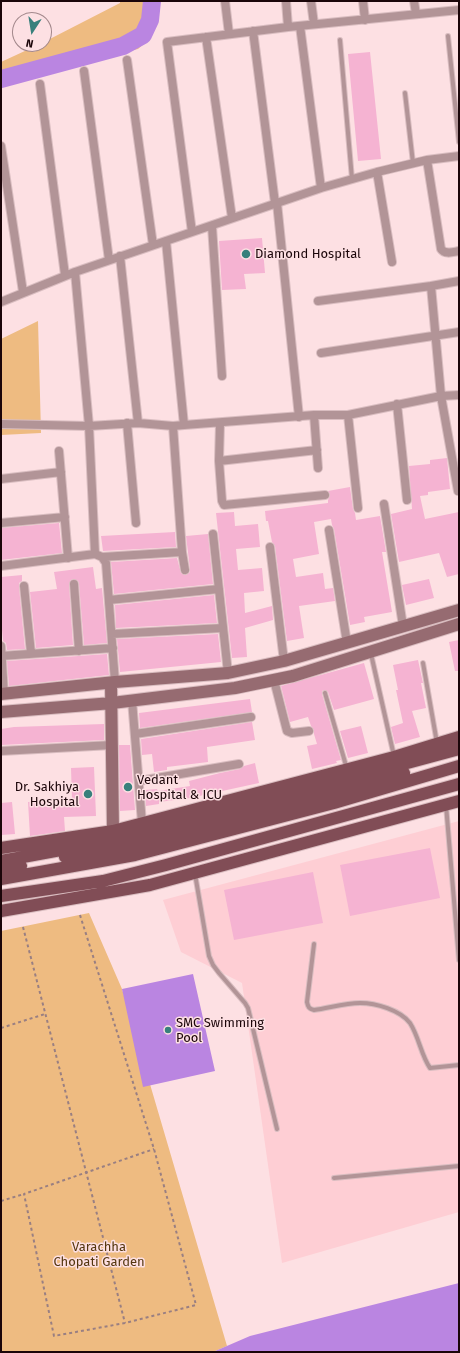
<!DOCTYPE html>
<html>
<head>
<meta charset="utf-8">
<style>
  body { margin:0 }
  #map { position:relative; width:460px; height:1353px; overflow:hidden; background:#fde0e3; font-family:"Fira Sans",sans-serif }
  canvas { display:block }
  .frame { position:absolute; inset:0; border:2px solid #1b0509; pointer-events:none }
  .north { position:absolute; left:12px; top:12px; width:40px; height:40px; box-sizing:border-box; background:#fde0e3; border:1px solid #a3888c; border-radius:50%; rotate:192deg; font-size:11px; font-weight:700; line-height:16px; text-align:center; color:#1b0509 }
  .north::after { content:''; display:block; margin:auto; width:14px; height:18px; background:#38807c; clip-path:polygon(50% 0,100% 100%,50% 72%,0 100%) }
</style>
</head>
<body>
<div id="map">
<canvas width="460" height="1353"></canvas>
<div class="frame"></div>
<div class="north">N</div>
</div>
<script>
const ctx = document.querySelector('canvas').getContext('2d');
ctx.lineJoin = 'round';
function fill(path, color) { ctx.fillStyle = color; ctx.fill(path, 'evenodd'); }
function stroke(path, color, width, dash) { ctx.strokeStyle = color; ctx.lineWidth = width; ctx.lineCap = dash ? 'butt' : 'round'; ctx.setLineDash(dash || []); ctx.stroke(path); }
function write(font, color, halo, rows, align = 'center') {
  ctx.font = font + ' "Fira Sans",sans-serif'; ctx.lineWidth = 3; ctx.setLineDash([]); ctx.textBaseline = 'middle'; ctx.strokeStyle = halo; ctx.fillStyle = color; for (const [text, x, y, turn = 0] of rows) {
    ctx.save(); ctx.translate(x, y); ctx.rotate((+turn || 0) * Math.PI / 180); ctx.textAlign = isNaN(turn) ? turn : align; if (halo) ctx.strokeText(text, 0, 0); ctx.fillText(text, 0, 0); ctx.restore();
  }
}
fill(new Path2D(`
  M459,821V1212L282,1263L242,983L181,952L163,900Z`), '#feced4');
fill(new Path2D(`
  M120,1H160L146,42L138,49L41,73L1,84V62L40,44H44V42L120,3Z
  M38,321L41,433L1,435V339Z
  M89,913L122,989L227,1346L213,1352H1V931Z`), '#eebb81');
fill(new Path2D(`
  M193,974L215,1071L143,1087L122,989Z
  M459,1283V1352H213L250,1336Z`), '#ba85e1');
stroke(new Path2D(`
  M1,79L123,46L143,35L150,20L152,1`), '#ba85e1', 18);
fill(new Path2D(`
  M370,52L381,159L358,161L348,54Z
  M262,238L265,273L244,274L246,289L222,290L219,241Z
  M447,458L450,489L428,492V495L420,496L425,519L459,512V574L447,577L439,553L399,562L391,514L412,509L409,466L430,464V460Z
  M350,487L353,509L355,513L356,520L380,516L386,552H382L392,612L364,617L365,622L350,625L334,529L332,525L331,519L314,522L319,554L293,559L296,577L323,573L325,589L333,588L335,601L299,606L304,638L287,641L275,546L272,542L268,521H266L265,511L328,503V500L330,495L328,491Z
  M234,512L235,526L258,524L260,547L236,549L238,570L262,568L264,591L244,593L245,613L272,606L273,620L245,628L247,657L232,658L216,513Z
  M59,523L62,553L1,560V528Z
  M175,532L176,547L103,551L101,536Z
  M208,534L213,584L114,594L111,562L177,558L181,573L186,575L190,572V569L186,536Z
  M93,567L96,589L102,588L107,643L84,645L79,584L78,581L74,579L71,580L69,584L73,645L36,648L30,592L57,589L54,572Z
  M22,575V581L19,583V587L25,649L7,650L6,643L3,641L1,619V577Z
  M429,579L434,598L406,605L402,585Z
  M214,595L217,623L116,628L115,605Z
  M218,634L221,662L120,672L117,639Z
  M459,640V671H455L449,642Z
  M107,654L109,675L9,686L7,661Z
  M418,660L423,683H421L426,708L412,711L420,737L395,744L391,727L403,723L396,690H398L393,665Z
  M364,663L374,699L334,710L328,692L325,690L322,691V694L341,760L336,761L337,763L312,769L307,746L317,744L314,734V730L311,726L308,717L290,722L281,686Z
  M250,699L252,712L140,728L139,713Z
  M252,722L255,740L207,747L208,762L167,767V770L154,772L152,754L142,755L141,739Z
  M104,724V740L1,745V729L14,727Z
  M361,726L368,753L348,758L340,731Z
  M119,745H130L135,810L120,811Z
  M255,763L259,783L190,798L159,802V804L146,806L145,790L157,789L158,791L190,786L189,781L220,773L240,769L244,766Z
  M94,767L96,816L64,817L65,831L30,836L28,802L72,800L71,768Z
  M12,802L15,834L1,835V803Z
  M430,848L440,898L350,916L340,865Z
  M313,872L323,923L234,940L224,890Z`), '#f5b3d2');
const lane = new Path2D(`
  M448,36L459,142
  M340,40L352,179
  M405,93L413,163
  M371,654L394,756
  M423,663L437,743
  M325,693L347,769
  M446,805L459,960
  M195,874L209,956L213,965L219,973L245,1003L248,1008L277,1129
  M314,944L307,1002C308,1007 309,1009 314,1010C329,1008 345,1003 360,1003C376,1003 400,1010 410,1023C419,1037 421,1055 430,1068L459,1065
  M334,1178L459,1166`);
const street = new Path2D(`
  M225,1L229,34
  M286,1L288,27
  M311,1L314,24
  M363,1L365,20
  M414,1L416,14
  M300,26L321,188
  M253,31L275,203
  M206,37L232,218
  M127,60L153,245
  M84,71L109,260
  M40,84L65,275
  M1,146L23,292
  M427,160L441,249C445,255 453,252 459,251
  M377,172L392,262
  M277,203L299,417
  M212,226L222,376
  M192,232L167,42L288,27L459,10
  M166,241L184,425
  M120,256L138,423
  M75,272L89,426L95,554
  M318,301L431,286
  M1,302L75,272L321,188L377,172L427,160L459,156
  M321,353L459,332
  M397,404L407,500
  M314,415L318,468
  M348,415L358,508
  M127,423L136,523
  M220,423L219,461L222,501L224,505L325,495
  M1,424L89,426L138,423L173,426L184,425L314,415H348L441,396L459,395
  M173,426L182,552L185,570
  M59,451L68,558
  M219,461L317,450
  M1,479L61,472
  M458,491L441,396L431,286L459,281
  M384,504L403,626
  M1,523L65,517
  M329,530L347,643
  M213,534L228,673
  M270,547L284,661
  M102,557L182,552
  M1,566L95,554L102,557L106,563L115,682
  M74,584L79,651
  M24,586L31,653
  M109,600L219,589
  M112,634L223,628
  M1,646L4,694
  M1,656L113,648
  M274,680L287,731L292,733L309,731
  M132,700L142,823
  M135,734L251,717
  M1,751L112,745
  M139,781L239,764`);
const secondary = new Path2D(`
  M111,683L113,831
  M1,694L115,682L228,673L284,661L459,610
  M1,712L112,703L235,688L293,676L459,624`);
const primary = new Path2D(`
  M1,848L113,831L394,757L459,737
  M65,857L109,850L157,840L404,773
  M1,861L99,843L125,839L459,749
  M1,870L21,866
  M1,879L135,855L334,803L459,766
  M1,896L103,881L166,865L459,784
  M1,911L150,885L459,801`);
stroke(lane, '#d9bdc0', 6);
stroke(street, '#d9bdc0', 10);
stroke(secondary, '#d9bdc0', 14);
stroke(primary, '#d9bdc0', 14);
stroke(new Path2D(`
  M80,915L154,1149L196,1305L125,1323L54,1336L24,1194L154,1149
  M23,927L125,1323
  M1,1028L45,1014
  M1,1201L24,1194`), '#997f82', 2, [3, 3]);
stroke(lane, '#b29497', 4);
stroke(street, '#b29497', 8);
stroke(secondary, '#966b71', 12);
stroke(primary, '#814d56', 12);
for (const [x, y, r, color] of [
  [246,254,5,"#38807c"],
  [128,787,5,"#38807c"],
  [88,794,5,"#38807c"],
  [168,1030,4,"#38807c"]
]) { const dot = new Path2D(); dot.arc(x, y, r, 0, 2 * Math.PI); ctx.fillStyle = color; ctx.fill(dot); stroke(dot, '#fde0e3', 1.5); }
write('13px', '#1b0509', '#fde0e3', [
  ["Diamond Hospital",255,254],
  ["Vedant",137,780],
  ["Hospital & ICU",137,795],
  ["Dr. Sakhiya",79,787,"right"],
  ["Hospital",79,802,"right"],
  ["SMC Swimming",176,1023],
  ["Pool",176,1038]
], 'left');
write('13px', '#54360e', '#fde0e3', [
  ["Varachha",99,1247],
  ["Chopati Garden",99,1262]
]);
</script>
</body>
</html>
